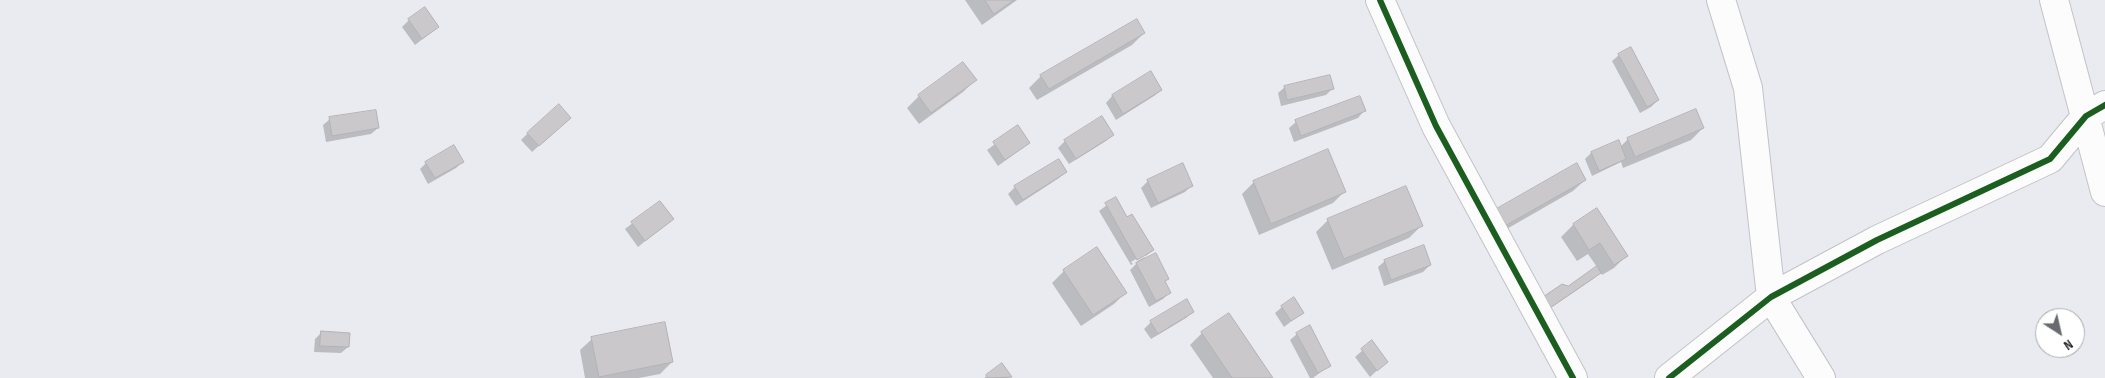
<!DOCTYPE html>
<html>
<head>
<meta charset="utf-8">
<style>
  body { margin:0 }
  #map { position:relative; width:2105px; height:378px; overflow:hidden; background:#eaebf0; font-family:"Sofia Sans Condensed",sans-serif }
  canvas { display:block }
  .north { position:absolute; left:2035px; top:308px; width:50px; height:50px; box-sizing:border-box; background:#fff; border:1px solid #a7a8a9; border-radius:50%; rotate:145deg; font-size:14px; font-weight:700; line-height:20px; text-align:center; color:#242529 }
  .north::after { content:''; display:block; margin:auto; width:18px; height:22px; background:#696a6f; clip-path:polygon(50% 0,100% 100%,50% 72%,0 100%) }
</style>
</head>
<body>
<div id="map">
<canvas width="2105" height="378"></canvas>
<div class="north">N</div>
</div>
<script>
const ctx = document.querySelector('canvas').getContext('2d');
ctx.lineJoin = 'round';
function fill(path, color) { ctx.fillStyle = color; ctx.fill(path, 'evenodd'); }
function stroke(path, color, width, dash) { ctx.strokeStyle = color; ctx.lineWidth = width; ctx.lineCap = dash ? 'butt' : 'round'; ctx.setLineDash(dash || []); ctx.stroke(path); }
fill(new Path2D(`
  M965,0H1017L982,25Z
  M409,20L438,27L415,45L402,27Z
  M1144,33L1132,45L1037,100L1029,88L1041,76Z
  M1619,55L1658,100L1651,107L1640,113L1612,61Z
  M1150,73L1161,90L1154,96L1116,120L1106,103L1112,96Z
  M975,80L963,92L919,124L907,108L919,96Z
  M1285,87L1332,89L1326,95L1281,106L1278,93Z
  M1364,111L1358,118L1294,142L1289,128L1296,122Z
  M330,119L378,128L371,134L326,142L323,125Z
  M563,124L532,152L521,140L528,133Z
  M1018,127L1029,143L998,166L987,150Z
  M1703,128L1691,140L1623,168L1621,162L1592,176L1585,159L1591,153L1620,147L1628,139Z
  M1112,135L1106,141L1069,164L1058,148L1065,141Z
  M462,162L456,168L428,184L420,169L426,163Z
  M1065,172L1059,178L1016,206L1008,194L1015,187Z
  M1585,180L1573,191L1491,238L1482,223Z
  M1148,181L1192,185L1185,192L1151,208L1141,188Z
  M1254,182L1345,191L1333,203L1259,235L1242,194Z
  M1115,199L1127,219L1152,250L1146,256V253L1131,262L1133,264L1146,256L1141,261L1164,282L1170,292L1163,299L1149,307L1130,270L1139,261L1131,265L1099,211Z
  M660,202L672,219L638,247L625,229Z
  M1596,210L1626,256L1614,268L1602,275L1600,272L1593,279L1543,313L1568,287L1597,267L1588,254L1577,261L1561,237L1573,225Z
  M1328,220L1421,226L1409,238L1332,270L1316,232Z
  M1385,261L1430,265L1423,272L1384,286L1378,267Z
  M1064,271L1126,292L1114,304L1081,326L1052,283Z
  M1186,301L1192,312L1186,318L1151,339L1144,329L1151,322Z
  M1282,307L1302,313L1284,327L1275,313Z
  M322,332L348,347L341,353L314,352L315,339Z
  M1202,333L1271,378H1213L1190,345Z
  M1297,334L1330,365L1313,378H1310L1290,340Z
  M592,339L672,362L660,374L639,378H585L580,350Z
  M1372,342L1386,362L1370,377L1355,357Z
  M1002,365L1010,376L1009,378H984Z`), '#0003');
const building = new Path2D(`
  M985,0H1014L994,14Z
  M425,7L439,27L422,39L408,19Z
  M1137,19L1145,33L1049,89L1040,75Z
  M1631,47L1659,100L1647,107L1618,54Z
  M963,62L977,80L931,113L918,95Z
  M1151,71L1162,90L1123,114L1112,95Z
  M1330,75L1334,89L1287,100L1284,86Z
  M1360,96L1366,111L1301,136L1295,120Z
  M559,104L571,118L539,146L527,133Z
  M1696,109L1704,128L1635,157L1627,138Z
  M376,110L379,128L332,136L329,117Z
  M1102,116L1114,135L1076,159L1064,140Z
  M1018,125L1030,143L1005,160L993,142Z
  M1619,140L1626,159L1599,171L1591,152Z
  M454,145L464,162L435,178L425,162Z
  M1328,149L1346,192L1271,224L1253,181Z
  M1059,159L1067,172L1023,200L1014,186Z
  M1183,163L1193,186L1158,203L1147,180Z
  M1577,163L1586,180L1503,227L1493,211Z
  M1406,186L1423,226L1344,259L1327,219Z
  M1116,197L1127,217L1132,214L1154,250L1137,260L1105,203Z
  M660,201L674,219L645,241L631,222Z
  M1597,208L1628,256L1614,265L1600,243L1589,250L1573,224Z
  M1424,245L1431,265L1391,280L1384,260Z
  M1097,247L1127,293L1093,315L1063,270Z
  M1156,253L1169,279L1165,281L1171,293L1156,301L1136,263Z
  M1597,266L1601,273L1550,308L1543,297L1562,284L1568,286Z
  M1294,297L1304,313L1291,321L1281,306Z
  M1187,299L1194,312L1158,334L1150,321Z
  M1229,313L1273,378H1232L1201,332Z
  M665,322L673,362L599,377L591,337Z
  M1310,325L1331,366L1318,373L1296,333Z
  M321,331L350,333L349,347L320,346Z
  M1372,340L1388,362L1377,371L1361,349Z
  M1002,363L1012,377L988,378L986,375Z`);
fill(building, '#cac8ca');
stroke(building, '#b4b2b4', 1);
const minor = new Path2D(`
  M1380,0L1436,126L1573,378
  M1721,0L1748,88L1771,297L1821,378
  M2054,0L2105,192
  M1669,378L1771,297L1877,240L2050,159L2086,116L2105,105`);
stroke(minor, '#c3c3c7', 30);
stroke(minor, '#fcfcfd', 28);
stroke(new Path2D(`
  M1380,0L1436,126L1573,378
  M1669,378L1771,297L1877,240L2050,159L2086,116L2105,105`), '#1b5e20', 6);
</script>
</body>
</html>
